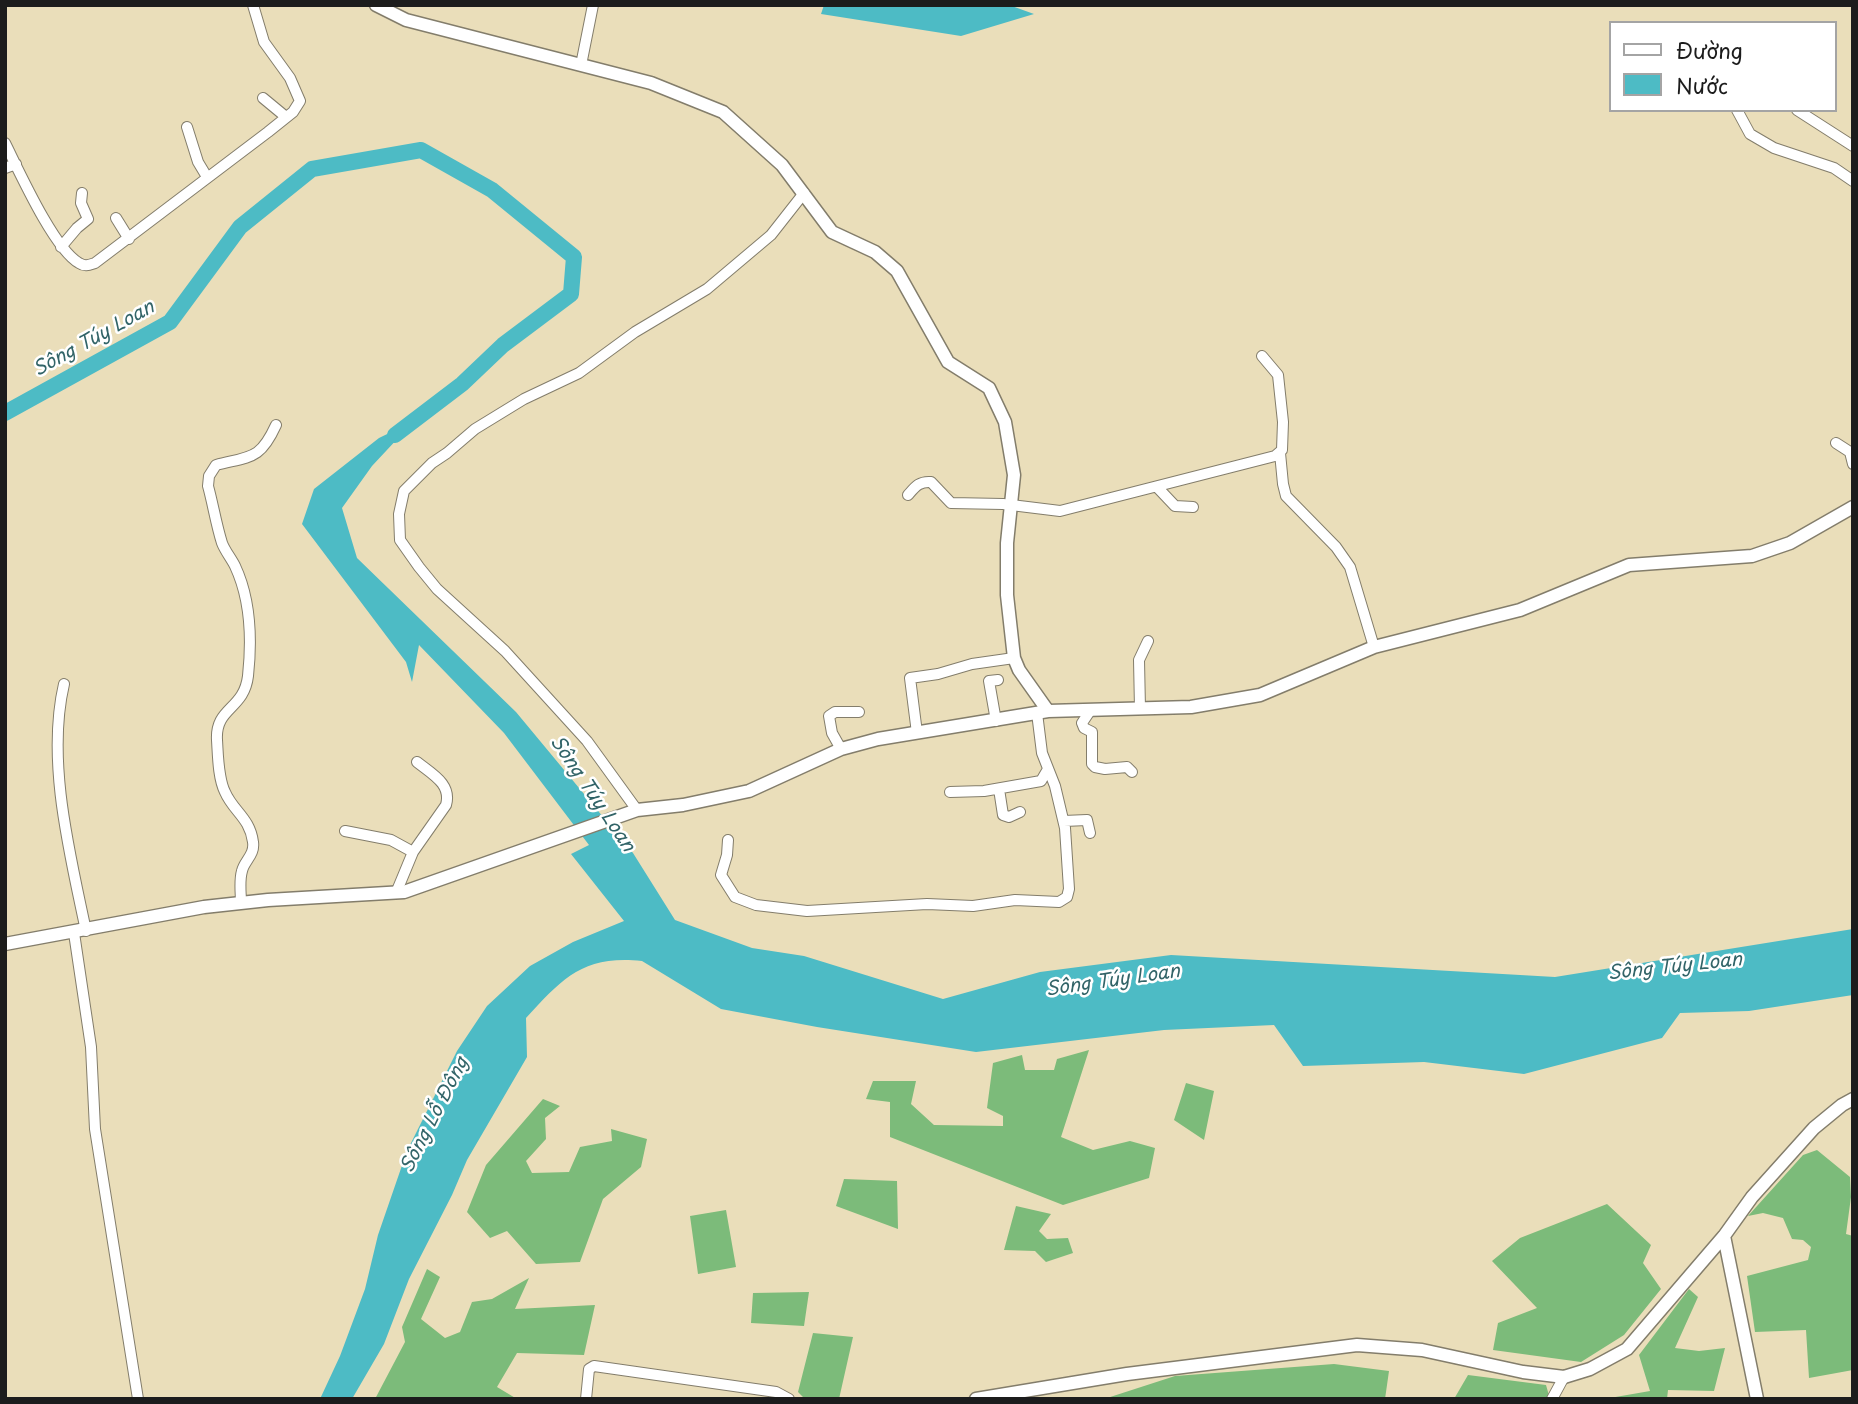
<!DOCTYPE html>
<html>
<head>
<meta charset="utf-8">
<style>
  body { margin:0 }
  #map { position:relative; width:1858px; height:1404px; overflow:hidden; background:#eadeba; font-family:"Playpen Sans",sans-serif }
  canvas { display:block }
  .frame { position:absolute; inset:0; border:7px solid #1c1c1c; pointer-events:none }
  .legend { position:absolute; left:1609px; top:21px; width:228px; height:91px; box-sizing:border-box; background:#fff; border:2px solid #a4a4a4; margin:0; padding:9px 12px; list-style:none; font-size:21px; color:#1c1c1c }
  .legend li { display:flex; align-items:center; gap:14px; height:35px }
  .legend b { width:35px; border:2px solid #a4a4a4 }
</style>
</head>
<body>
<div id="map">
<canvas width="1858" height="1404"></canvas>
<div class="frame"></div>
<ul class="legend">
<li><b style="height:9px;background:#fff"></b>Đường</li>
<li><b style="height:19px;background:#4dbbc5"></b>Nước</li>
</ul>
</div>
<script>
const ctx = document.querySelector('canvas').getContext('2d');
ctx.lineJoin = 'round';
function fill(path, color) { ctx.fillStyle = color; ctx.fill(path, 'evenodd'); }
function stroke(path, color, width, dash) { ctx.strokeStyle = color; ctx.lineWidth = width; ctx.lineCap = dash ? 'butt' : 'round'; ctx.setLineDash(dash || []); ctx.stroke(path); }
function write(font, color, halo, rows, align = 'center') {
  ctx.font = font + ' "Playpen Sans",sans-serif'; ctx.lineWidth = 5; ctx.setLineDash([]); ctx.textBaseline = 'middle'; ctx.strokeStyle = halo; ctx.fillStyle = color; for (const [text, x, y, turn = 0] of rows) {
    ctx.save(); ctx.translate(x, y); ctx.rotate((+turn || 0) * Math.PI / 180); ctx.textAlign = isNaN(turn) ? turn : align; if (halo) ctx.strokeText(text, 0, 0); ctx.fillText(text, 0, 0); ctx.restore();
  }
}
fill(new Path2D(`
  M1089,1050L1061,1137L1093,1150L1130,1141L1155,1148L1149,1178L1063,1205L890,1137V1102L866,1099L873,1081H916L911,1104L934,1125L1003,1126V1116L987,1108L993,1063L1022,1055L1025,1070H1054L1057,1059Z
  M1186,1083L1214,1091L1204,1140L1174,1120Z
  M543,1099L560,1106L545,1118L546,1139L526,1161L532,1173L569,1172L580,1147L612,1141L611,1129L647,1139L641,1167L603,1199L580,1262L536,1264L507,1231L490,1238L467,1212L486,1165Z
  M1817,1150L1850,1177L1851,1197L1846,1234L1853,1236V1370L1809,1378L1806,1330L1755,1332L1747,1276L1808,1260L1811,1247L1803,1240L1792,1239L1783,1218L1763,1213L1748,1216L1803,1155Z
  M844,1179L897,1181L898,1229L836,1206Z
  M1607,1204L1651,1245L1643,1263L1661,1289L1624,1335L1581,1362L1493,1350L1498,1323L1537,1308L1492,1261L1520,1238Z
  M1016,1206L1051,1214L1039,1231L1047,1239L1068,1238L1073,1253L1046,1262L1035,1251L1004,1250Z
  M726,1210L736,1267L698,1274L690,1216Z
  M427,1269L440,1277L421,1319L445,1338L460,1332L472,1302L492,1299L529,1278L515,1309L595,1305L584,1355L517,1353L497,1387L517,1399H375L405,1342L402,1327Z
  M1689,1289L1698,1297L1675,1348L1699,1351L1725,1348L1714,1391L1668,1390L1667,1399H1604L1650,1391L1639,1355Z
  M809,1292L804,1326L751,1323L753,1293Z
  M813,1333L853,1337L839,1399H805L798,1392Z
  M1334,1364L1389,1371L1385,1399H1104L1175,1376Z
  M1468,1375L1546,1385L1550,1399H1454Z`), '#7cbb7a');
fill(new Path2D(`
  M824,5H1009L1034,14L961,36L821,14Z
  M414,421L372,466L342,508L357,558L516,712L633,853L675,920L752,948L804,956L943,999L1040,972L1171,955L1555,977L1853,929V995L1749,1011L1680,1013L1662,1038L1524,1074L1424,1062L1303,1066L1274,1025L1164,1030L976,1052L817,1027L721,1009L642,961C583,955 563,978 526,1018L527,1057L467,1160L452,1195L409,1279L384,1344L352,1399H320L340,1356L365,1289L378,1235L407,1151L457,1051L487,1006L530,966L573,942L624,921L571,854L589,845L504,733L419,645L412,682L406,662L302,524L314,489L379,438Z`), '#4dbbc5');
stroke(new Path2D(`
  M5,413L170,322L240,227L312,169L421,150L492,190L574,257L571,294L503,345L462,384L395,435`), '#4dbbc5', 16);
const minor = new Path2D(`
  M581,65L593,5
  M263,98L286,117
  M1737,110L1750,134L1774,148L1834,168L1853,181
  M1797,110L1853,146
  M187,127L198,162L207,177
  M5,143C19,171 54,249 79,263C85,267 89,265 95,263L268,132L293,112L300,101L290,78L264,42L253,5
  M5,168L16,164
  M116,218L129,239
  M61,247L77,228L88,219L81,203L82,193
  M1836,443L1850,452L1853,464
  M1280,453L1283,484L1286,496L1336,547L1350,567L1374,647
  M1157,487L1175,506L1193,507
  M908,495C915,487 919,481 931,482L951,503L1003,504L1060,511L1275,456L1282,450L1283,422L1278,375L1262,356
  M64,684C46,761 70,854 86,931
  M1140,709L1139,660L1148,641
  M1090,711L1082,723L1084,728L1092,732V764L1095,767L1105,769L1127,767L1132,772
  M996,721L989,681L998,680
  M917,733L910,678L938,674L972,664L1014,658
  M841,749L832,733L829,716L835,712H859
  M999,789L1003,815L1009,817L1020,812
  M950,792L984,791L1041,781L1048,769
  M637,810L587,741L505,651L437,589L419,567L400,540L399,514L404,491L432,463L447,453L475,429L524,399L579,373L635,332L707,289L771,235L804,193
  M1064,821L1087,820L1090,833
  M345,831L391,840L413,852
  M728,840L727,855L721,875L735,897L756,905L807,911L927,904L973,906L1015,900L1059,902L1067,897L1069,889L1065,828L1055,786L1042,753L1037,713
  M396,893L413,852L446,805C452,784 432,774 417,762
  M241,903C241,893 239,881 242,871C244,861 255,855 253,842C250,818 233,811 225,792C218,778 218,755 217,740C215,707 244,710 248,676C252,639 251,600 235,566C231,558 225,551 222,543C216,524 213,504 208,486L209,476L216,465C251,456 260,460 276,425
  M74,933L91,1047L95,1129L138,1399
  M586,1399L589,1369L594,1366L776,1392L789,1399
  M1552,1399L1564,1377`);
const tertiary = new Path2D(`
  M376,5L406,20L651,83L723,112L782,165L832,232L875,252L897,271L948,362L989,388L1005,422L1014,475L1007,543V595L1014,658L1019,670L1048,711
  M5,944L204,907L268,900L404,892L637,810L683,805L749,791L841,749L878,739L1048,711L1191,707L1260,695L1374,647L1520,610L1629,565L1752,556L1790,543L1853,507
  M1724,1236L1757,1399
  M976,1399L1127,1374L1357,1345L1422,1350L1523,1372L1564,1377L1590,1369L1627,1349L1724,1236L1752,1197L1814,1128L1842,1105L1853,1099`);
stroke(minor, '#837d6b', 12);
stroke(tertiary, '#837d6b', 15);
stroke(minor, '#fff', 10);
stroke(tertiary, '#fff', 12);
write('italic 19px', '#326468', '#fff', [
  ["Sông Túy Loan",94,339,-29],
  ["Sông Túy Loan",592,794,56],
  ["Sông Túy Loan",1675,967,-6],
  ["Sông Túy Loan",1113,981,-8],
  ["Sông Lỗ Đông",435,1115,-63]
]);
</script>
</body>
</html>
